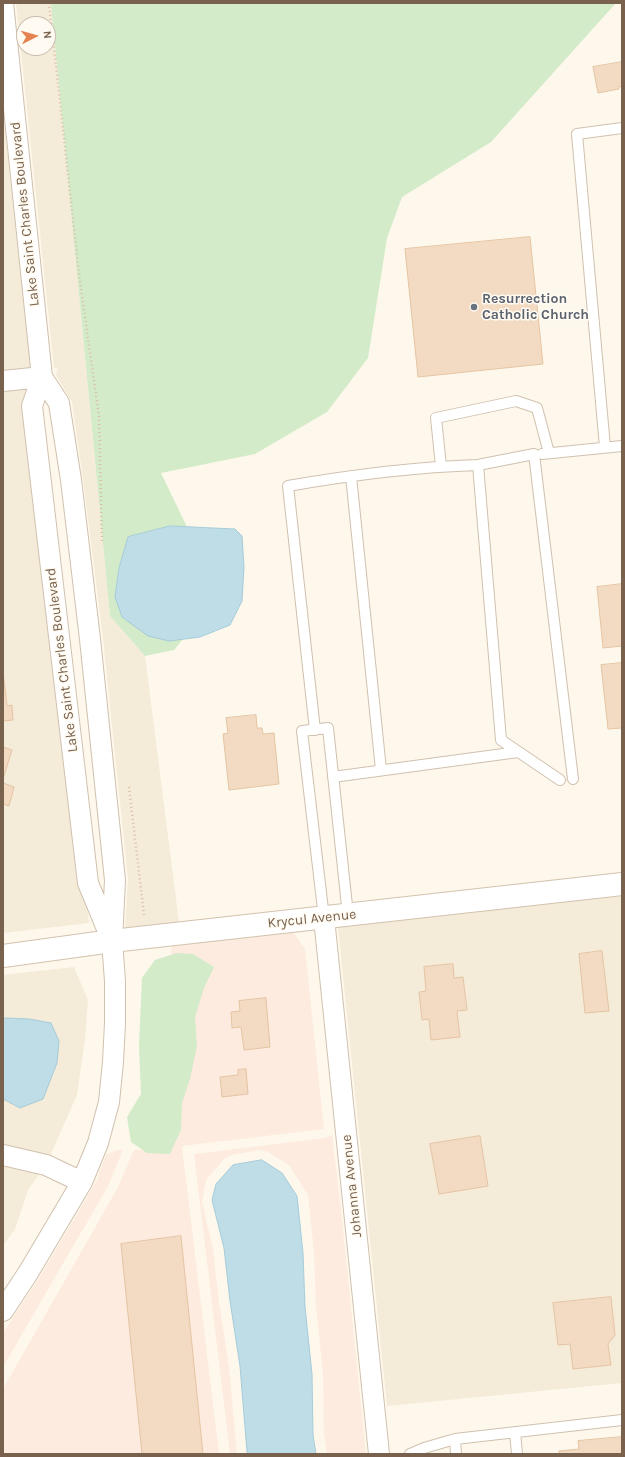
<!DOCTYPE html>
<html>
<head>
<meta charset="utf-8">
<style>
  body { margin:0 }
  #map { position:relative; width:625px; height:1457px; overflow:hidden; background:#fdf8eb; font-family:Karla,sans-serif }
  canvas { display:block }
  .frame { position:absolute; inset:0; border:4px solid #79624d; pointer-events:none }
  .north { position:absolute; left:16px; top:16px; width:40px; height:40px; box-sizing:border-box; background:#fffbf2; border:1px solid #c9beb0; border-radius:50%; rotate:84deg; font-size:11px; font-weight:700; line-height:16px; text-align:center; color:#79624d }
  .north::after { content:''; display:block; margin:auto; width:14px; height:18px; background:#e68451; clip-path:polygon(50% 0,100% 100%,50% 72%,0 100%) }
</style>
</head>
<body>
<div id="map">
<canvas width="625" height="1457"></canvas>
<div class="frame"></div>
<div class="north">N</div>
</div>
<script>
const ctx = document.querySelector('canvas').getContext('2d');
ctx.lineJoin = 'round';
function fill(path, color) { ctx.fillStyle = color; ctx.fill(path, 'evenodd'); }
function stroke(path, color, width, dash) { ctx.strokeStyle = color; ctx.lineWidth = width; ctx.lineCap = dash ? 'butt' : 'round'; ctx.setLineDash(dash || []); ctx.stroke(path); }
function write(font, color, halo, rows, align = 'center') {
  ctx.font = font + ' Karla,sans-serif'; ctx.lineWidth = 3; ctx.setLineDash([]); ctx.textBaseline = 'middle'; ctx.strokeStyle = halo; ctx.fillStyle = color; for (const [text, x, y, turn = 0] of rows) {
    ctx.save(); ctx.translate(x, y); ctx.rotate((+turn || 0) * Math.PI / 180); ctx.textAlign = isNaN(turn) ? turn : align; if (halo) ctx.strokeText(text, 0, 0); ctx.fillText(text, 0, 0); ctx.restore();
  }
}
fill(new Path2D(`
  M16,3H51L110,616L145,656L179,922L125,928L128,879L103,638L83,479L72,402L56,375L58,369L54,368ZM24,24H48V48H24Z
  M3,108L89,923L3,933Z
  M622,896V1383L387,1406L338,927Z
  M74,967L88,1000L85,1039L77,1095L46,1165L28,1190L15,1229L3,1246V975Z`), '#f5ebd9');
fill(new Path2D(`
  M290,928L305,949L324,1129L182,1146L219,1454H3V1389L117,1189L134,1150L158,1148L172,941Z
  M332,1135L341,1209L366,1454H327L324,1434L323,1373L316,1306L314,1252L308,1195L289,1165L268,1152L260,1150L231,1155L224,1159L206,1180L202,1202L213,1249L219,1302L229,1367L237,1454H230L194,1154L325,1138Z
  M117,1150H123L108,1186L3,1367V1333L39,1278L99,1177L98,1176L106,1155Z`), '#fdebdf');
fill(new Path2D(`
  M51,3H616L491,142L402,197L387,238L368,358L327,412L255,454L161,473L187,527L170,526L128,537L119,568L115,597L169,641L183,639L174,650L145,656L110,616Z
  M177,953L193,954L214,967L204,988L195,1017L197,1046L190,1079L182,1103L181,1130L170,1154L147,1153L131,1142L127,1117L141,1094L139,1046L142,978L155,960Z`), '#d3ebc8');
const water = new Path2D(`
  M170,526L235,529L242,536L244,567L242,601L230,625L200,637L169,641L148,636L122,617L115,597L119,568L128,537Z
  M5,1018L29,1019L51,1023L59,1041L57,1063L43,1099L20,1108L3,1099V1020Z
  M262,1160L282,1173L297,1196L303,1253L305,1307L312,1374L313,1435L316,1454H248L247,1452L240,1366L230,1301L224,1248L212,1200L216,1184L233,1165Z`);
fill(water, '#bfdde7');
stroke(water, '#a5cbd9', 1);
const building = new Path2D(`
  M622,62V86L619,87V89L598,93L593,67Z
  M530,237L543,364L418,377L405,249Z
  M622,584V646L603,648L597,587Z
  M622,663V728L608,729L601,665Z
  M3,671L7,706L12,705L13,720L3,721Z
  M256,715L257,728H262L263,734L274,733L279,784L229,790L223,734L228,733L226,718Z
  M3,747L12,750L3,779Z
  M3,783L14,787L9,806L3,804Z
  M602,951L609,1011L585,1013L579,954Z
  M453,964L454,978L463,977L467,1010L457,1011L460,1037L431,1040L429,1019L422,1020L419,992L426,991L424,967Z
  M266,998L270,1047L244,1050L241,1027L232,1028L231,1012L240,1011L239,1001Z
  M246,1069L248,1094L222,1097L220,1077L238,1075V1070Z
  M480,1136L488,1186L439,1194L430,1144Z
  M181,1236L203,1454H142L121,1244Z
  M611,1297L615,1335L608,1344L611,1365L573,1369L570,1344L558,1345L553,1303Z
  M622,1437V1454H559V1451L579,1449L578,1441Z`);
fill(building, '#f2dbc2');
stroke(building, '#e5c4a3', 1);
const lane = new Path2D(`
  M605,447L577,134L622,128
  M542,454L622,446
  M441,466L436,418L516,401L537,408L549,453
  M351,476L381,770
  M315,730L288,486C351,475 414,467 478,465
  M333,777L518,752
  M560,780L501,740L478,465L534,454L573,779
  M324,918L302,731L328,728L348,915
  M515,1432L517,1454
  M455,1439L456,1454
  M410,1454L424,1448L455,1439L622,1420`);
const street = new Path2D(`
  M3,3L42,377L32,406L88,883L110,936
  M3,381L42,377
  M324,918L379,1454
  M3,1155L46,1165L82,1182
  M3,1311L28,1273L82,1182L98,1143L109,1102L113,1062L115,1023V981L112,941L115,880L90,639L71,480L59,403L42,377`);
const secondary = new Path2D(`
  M3,956L112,941L622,884`);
stroke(lane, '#d0c1af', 12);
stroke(street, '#d0c1af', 22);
stroke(secondary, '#d3c2ad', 24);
stroke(new Path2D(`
  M49,3L79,274L99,416L102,541
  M129,787L144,915`), '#d8bfa5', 2.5, [1, 3]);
stroke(lane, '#fff', 10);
stroke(street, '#fff', 20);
stroke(secondary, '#fff', 22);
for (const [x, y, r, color] of [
  [474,307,4,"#6b7280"]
]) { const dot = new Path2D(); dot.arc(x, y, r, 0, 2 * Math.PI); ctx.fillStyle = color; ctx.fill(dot); stroke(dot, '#fffbf2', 1.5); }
write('14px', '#79624d', '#fffbf2', [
  ["Lake Saint Charles Boulevard",25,214,-96],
  ["Lake Saint Charles Boulevard",62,660,-97],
  ["Krycul Avenue",312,919,-6],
  ["Johanna Avenue",352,1186,-96]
]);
write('bold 14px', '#5b616d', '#fffbf2', [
  ["Resurrection",482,299],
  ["Catholic Church",482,315]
], 'left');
</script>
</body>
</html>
